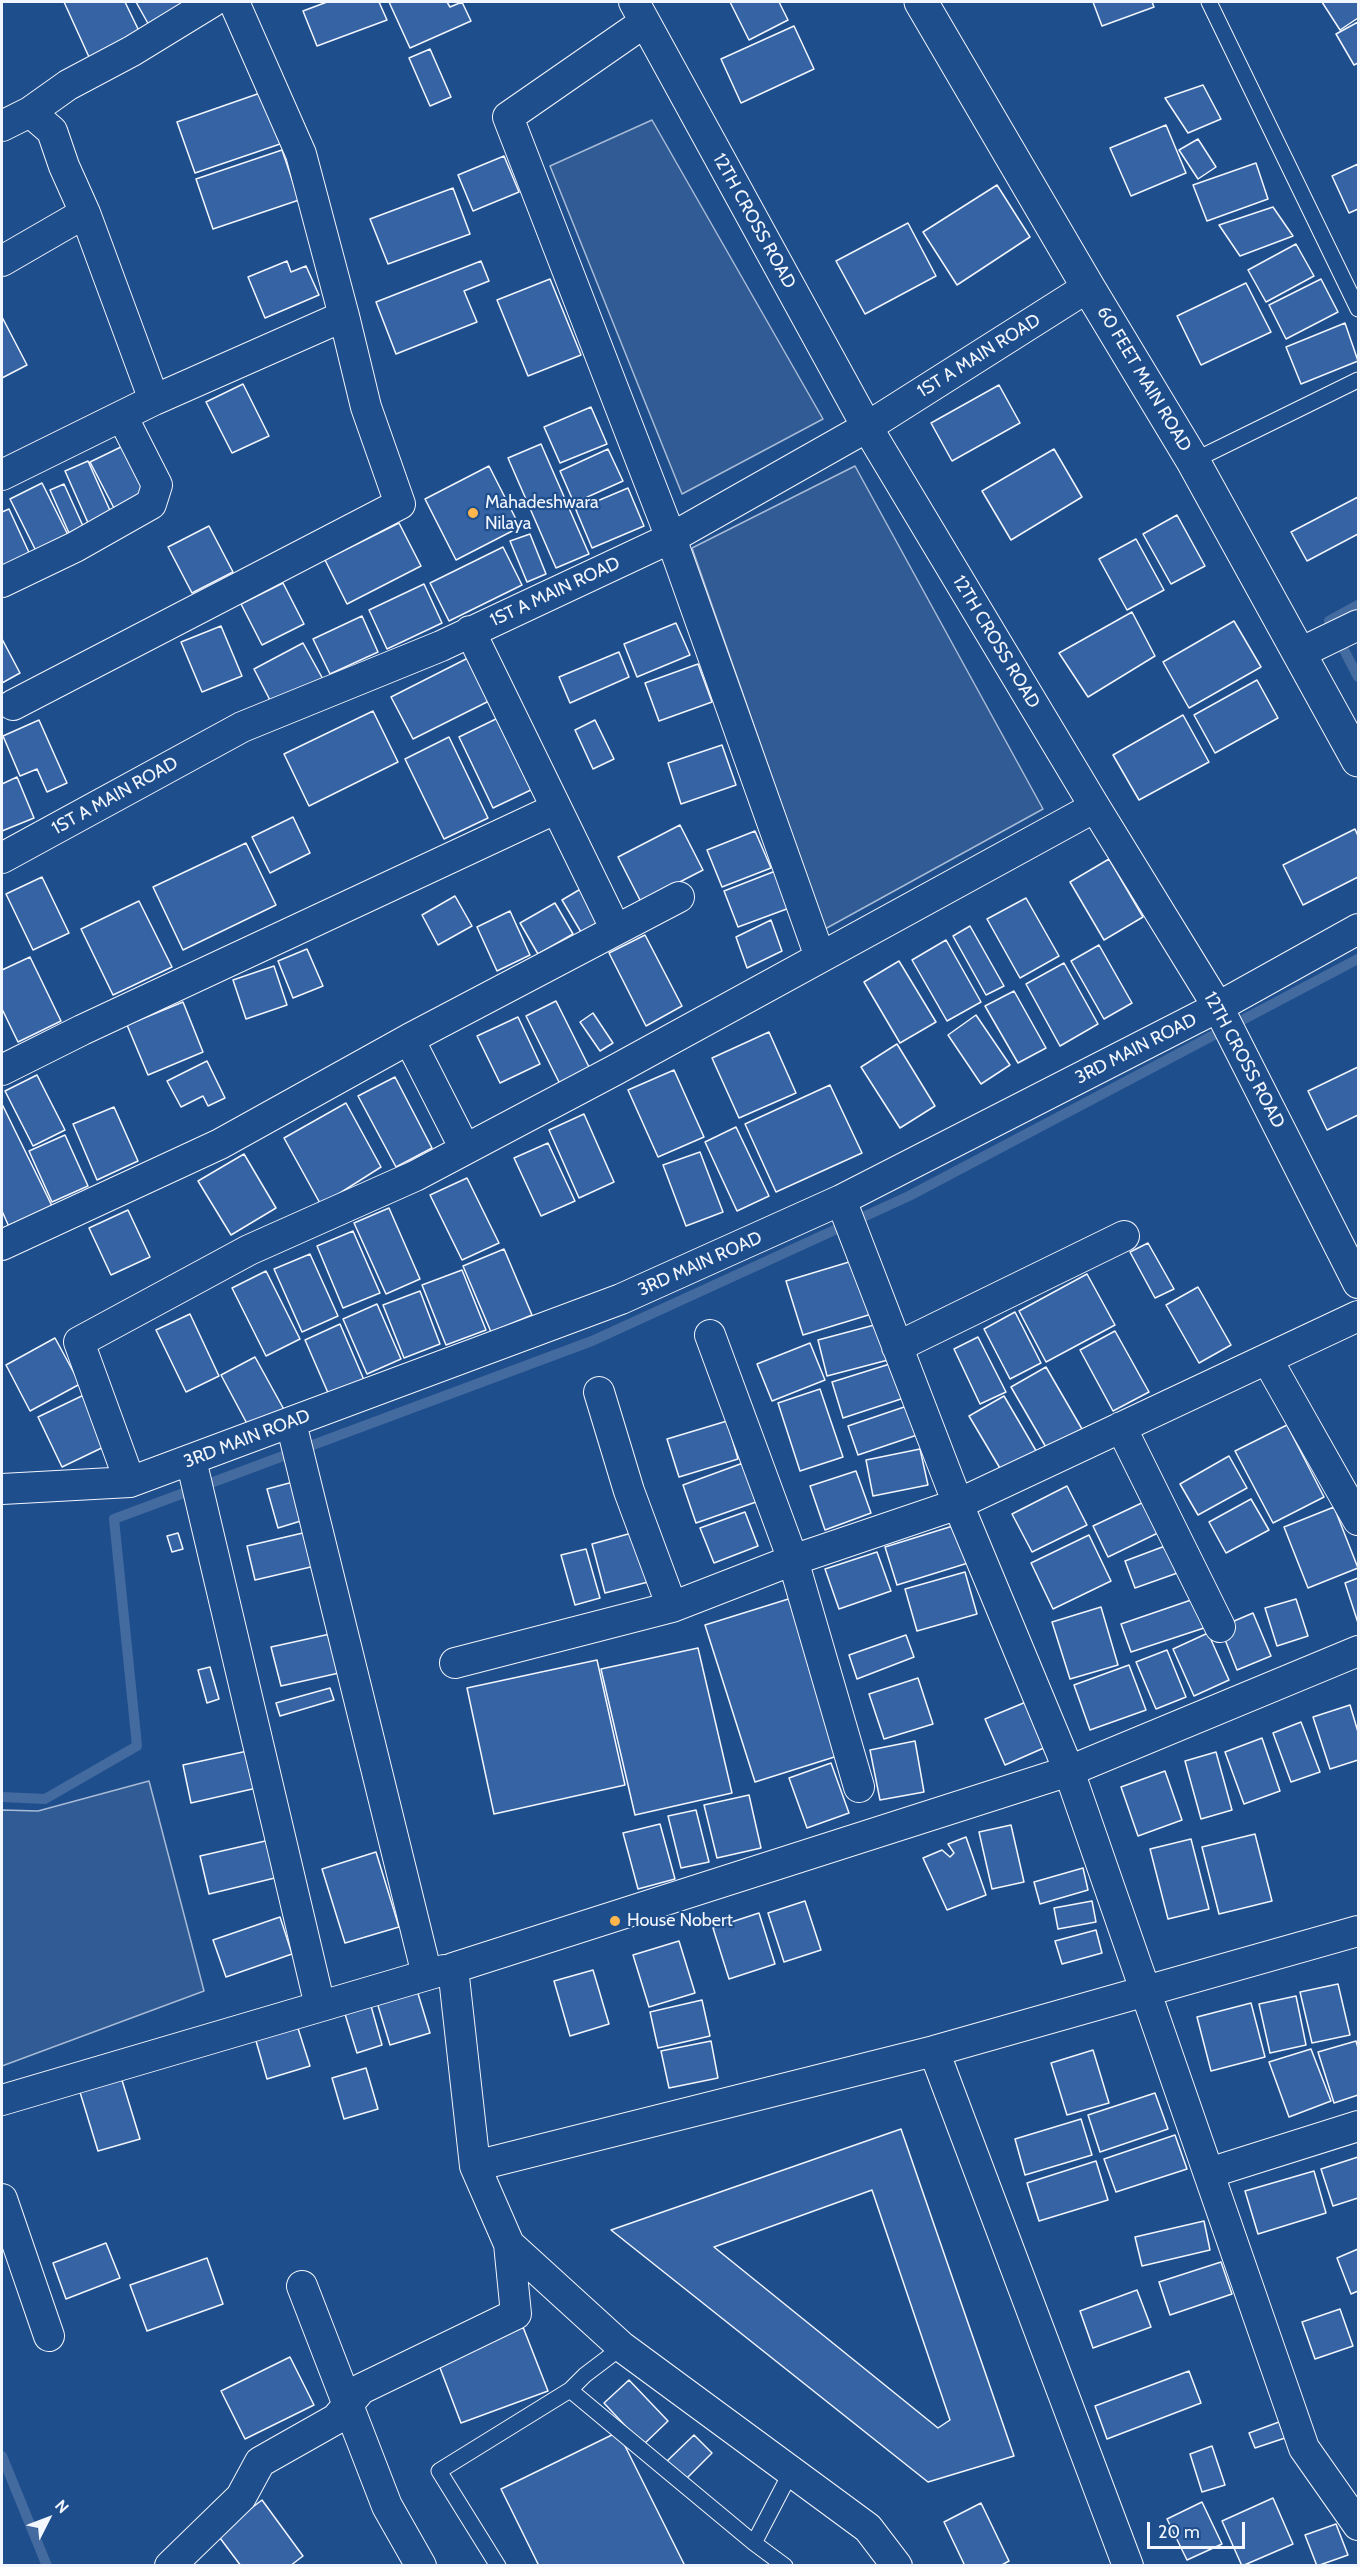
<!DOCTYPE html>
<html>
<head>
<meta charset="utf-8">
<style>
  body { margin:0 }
  #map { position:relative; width:1360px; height:2567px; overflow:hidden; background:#1f4e8c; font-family:Cabin,sans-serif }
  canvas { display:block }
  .frame { position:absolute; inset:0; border:3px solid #f2f6ff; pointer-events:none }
  .north { position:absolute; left:18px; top:2489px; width:60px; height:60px; -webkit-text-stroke:4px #1f4e8c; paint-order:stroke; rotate:48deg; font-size:16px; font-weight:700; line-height:24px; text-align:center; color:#f2f6ff }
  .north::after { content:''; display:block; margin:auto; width:21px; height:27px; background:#f2f6ff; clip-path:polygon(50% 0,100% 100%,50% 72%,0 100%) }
  .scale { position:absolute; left:1147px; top:2522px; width:98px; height:27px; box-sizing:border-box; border:3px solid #f2f6ff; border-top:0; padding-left:8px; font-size:18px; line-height:21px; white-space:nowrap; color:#f2f6ff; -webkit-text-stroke:4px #1f4e8c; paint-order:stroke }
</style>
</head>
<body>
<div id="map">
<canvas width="1360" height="2567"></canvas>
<div class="frame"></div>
<div class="north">N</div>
<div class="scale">20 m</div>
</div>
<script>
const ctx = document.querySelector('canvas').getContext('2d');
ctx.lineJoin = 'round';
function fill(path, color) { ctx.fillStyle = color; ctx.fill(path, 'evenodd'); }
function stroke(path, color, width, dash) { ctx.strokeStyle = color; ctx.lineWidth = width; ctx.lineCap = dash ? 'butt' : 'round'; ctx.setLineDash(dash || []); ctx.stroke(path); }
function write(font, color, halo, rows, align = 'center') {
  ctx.font = font + ' Cabin,sans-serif'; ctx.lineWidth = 4.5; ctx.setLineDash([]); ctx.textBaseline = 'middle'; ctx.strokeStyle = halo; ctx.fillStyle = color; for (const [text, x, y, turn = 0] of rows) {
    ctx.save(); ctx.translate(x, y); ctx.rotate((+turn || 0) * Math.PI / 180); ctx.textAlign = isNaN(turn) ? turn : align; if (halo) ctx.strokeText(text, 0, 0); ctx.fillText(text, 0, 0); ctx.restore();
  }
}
const built = new Path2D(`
  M652,120L823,419L682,494L550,166Z
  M855,466L1043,809L825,929L692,548Z
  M149,1781L204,1991L2,2066V1810L38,1811Z`);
fill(built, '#305b95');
stroke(built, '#a8bbd7', 1.5);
stroke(new Path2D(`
  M1358,605L1329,621L1358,677
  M2,1797L45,1799L137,1746L114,1519L592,1341L909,1196L1358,959
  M2,2456L47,2566`), '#446ba0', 10);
const building = new Path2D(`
  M64,2H125L140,33L89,57Z
  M136,2H197L150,27Z
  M327,2H379L387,20L317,46L303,11Z
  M389,2H447L450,7L462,2L471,21L410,48Z
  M730,2H779L788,20L749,40Z
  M1093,2H1152L1154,7L1102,26Z
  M1322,2H1358V18L1340,30Z
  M1358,22V63L1354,65L1336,34Z
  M794,26L814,69L741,103L721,59Z
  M430,49L451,97L430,106L409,58Z
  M1203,85L1221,119L1188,133L1165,98Z
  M266,91L283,143L195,173L177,122Z
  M1166,125L1186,173L1131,196L1110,148Z
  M1198,139L1216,167L1198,179L1179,150Z
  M282,150L299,200L213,229L196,179Z
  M504,156L519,192L473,211L458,175Z
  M1256,163L1268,199L1207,221L1193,185Z
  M1358,164V209L1349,213L1332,176Z
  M997,185L1030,237L957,285L923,232Z
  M453,188L470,234L388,264L370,219Z
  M1273,207L1293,236L1240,256L1219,225Z
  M908,223L936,276L865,314L836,261Z
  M1296,244L1314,276L1266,302L1248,270Z
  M287,261L291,272L306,266L319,295L265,318L248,277Z
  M481,261L489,281L464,291L477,322L396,354L376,302Z
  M550,279L581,355L528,376L497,300Z
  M1321,279L1338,312L1286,339L1269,305Z
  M1246,283L1271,332L1201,365L1177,316Z
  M2,317L27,365L2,378Z
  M1345,323L1358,361L1301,384L1286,347Z
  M243,384L269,436L232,453L206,402Z
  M999,385L1020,423L952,461L931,423Z
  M591,407L607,444L560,463L544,427Z
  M541,444L589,554L556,568L508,458Z
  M123,446L148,493L115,510L90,462Z
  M608,449L623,481L574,503L560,471Z
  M1054,449L1082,497L1011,540L982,491Z
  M88,461L112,515L89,525L65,471Z
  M489,466L520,527L456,560L425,499Z
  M42,483L69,537L37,553L10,499Z
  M64,484L83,526L69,533L50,490Z
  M628,488L644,526L592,548L576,510Z
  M1358,497V534L1307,561L1291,532Z
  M9,509L32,559L2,573V512Z
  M1177,515L1205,566L1171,584L1143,534Z
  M399,523L421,566L347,604L325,560Z
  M209,526L233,572L192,593L168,547Z
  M530,534L546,574L527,582L510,541Z
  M1136,539L1164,590L1127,610L1099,559Z
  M503,547L522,585L449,621L430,583Z
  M283,583L304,624L262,645L241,604Z
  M424,584L442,623L387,649L369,610Z
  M1132,612L1155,656L1088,697L1059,653Z
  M362,616L378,652L330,674L313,639Z
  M1234,621L1261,667L1189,708L1163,662Z
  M676,623L690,655L637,677L624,644Z
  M221,626L242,676L202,692L181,642Z
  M2,639L20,673L2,683Z
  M303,643L324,681L274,708L254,669Z
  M619,652L629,677L570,703L559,677Z
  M468,658L489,701L413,739L391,697Z
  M698,664L712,702L659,721L645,683Z
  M1257,680L1278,718L1215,753L1194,715Z
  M373,711L398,762L309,806L284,754Z
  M1183,715L1209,762L1139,800L1113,755Z
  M500,717L535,788L493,808L459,737Z
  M39,720L67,783L47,792L37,769L20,776L3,736Z
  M595,720L614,759L593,769L575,730Z
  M449,737L488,818L444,839L405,759Z
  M722,745L736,785L681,804L668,763Z
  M17,777L34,818L2,831V784Z
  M293,817L310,853L270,873L252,837Z
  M680,825L703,870L641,902L618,857Z
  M1355,829L1358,836V877L1303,905L1283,865Z
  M755,831L771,868L722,887L707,850Z
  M246,843L276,905L183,950L153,887Z
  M1109,859L1143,917L1104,940L1070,882Z
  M778,870L792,907L738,927L724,891Z
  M42,877L69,933L33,950L6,894Z
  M589,884L608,917L581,932L562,900Z
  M455,896L472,926L438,945L422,915Z
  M1026,898L1059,956L1020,978L987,919Z
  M139,901L172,967L113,995L81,929Z
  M555,903L573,934L538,954L520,923Z
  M510,911L530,955L497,971L477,927Z
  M771,920L782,951L747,968L736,937Z
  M970,926L1004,986L986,995L953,936Z
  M645,935L682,1006L646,1026L609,953Z
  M946,940L981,1002L947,1021L912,960Z
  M1099,945L1132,1003L1104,1019L1071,961Z
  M307,949L323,986L293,998L278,961Z
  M30,957L61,1021L18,1042L2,1009V970Z
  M899,961L936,1022L900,1043L864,982Z
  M1064,963L1098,1024L1060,1046L1026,984Z
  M274,966L287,1005L246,1019L233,980Z
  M1014,991L1046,1048L1018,1063L985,1006Z
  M556,1001L590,1069L560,1084L526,1016Z
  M183,1002L203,1052L148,1075L127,1025Z
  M593,1013L613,1043L600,1051L580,1022Z
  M976,1015L1010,1065L981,1084L948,1035Z
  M518,1017L540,1064L500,1083L477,1036Z
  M769,1032L796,1093L739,1118L712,1058Z
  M897,1044L935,1106L900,1128L861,1067Z
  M207,1061L225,1098L208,1106L203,1096L181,1107L167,1081Z
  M1358,1067V1115L1327,1130L1308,1091Z
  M674,1070L704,1137L658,1157L628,1090Z
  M37,1075L65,1130L33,1146L5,1091Z
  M395,1077L432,1148L396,1167L358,1096Z
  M830,1085L862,1153L776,1192L745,1124Z
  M346,1103L381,1167L321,1205L284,1138Z
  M2,1104L53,1208L10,1229L2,1211Z
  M114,1107L138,1161L97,1180L73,1124Z
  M584,1114L614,1182L579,1198L549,1130Z
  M736,1127L769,1196L737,1211L705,1142Z
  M65,1135L88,1186L52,1202L29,1151Z
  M548,1143L575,1201L541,1216L514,1158Z
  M700,1152L723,1212L686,1226L663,1165Z
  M244,1154L276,1208L231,1235L198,1181Z
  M467,1178L499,1243L462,1260L430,1195Z
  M389,1208L420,1279L386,1294L354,1223Z
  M128,1210L150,1257L111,1275L89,1228Z
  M353,1231L380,1293L343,1308L317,1246Z
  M1148,1243L1174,1289L1155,1298L1130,1252Z
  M504,1249L532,1315L491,1332L463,1266Z
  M310,1254L338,1316L302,1332L274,1269Z
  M859,1259L875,1313L803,1335L786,1281Z
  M462,1270L486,1330L446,1345L422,1285Z
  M266,1271L300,1339L266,1356L232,1288Z
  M1087,1274L1115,1325L1046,1362L1019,1311Z
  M1198,1287L1231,1345L1199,1363L1166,1305Z
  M420,1291L440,1344L404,1358L383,1305Z
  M377,1304L401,1359L367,1374L343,1319Z
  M1015,1312L1041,1363L1010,1379L984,1329Z
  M190,1314L219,1376L186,1392L156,1330Z
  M340,1324L367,1387L332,1402L305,1340Z
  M878,1324L888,1360L827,1376L818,1340Z
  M1115,1331L1149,1392L1113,1411L1080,1350Z
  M978,1337L1006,1392L980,1404L954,1349Z
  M55,1338L80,1384L30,1411L6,1365Z
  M810,1343L825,1380L772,1401L757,1364Z
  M255,1357L287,1415L252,1433L221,1375Z
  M893,1363L904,1398L843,1418L832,1382Z
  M1046,1367L1082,1429L1047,1449L1011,1387Z
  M820,1389L843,1457L800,1471L778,1403Z
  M88,1393L112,1443L62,1467L38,1417Z
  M1004,1396L1038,1454L1004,1475L969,1416Z
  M910,1405L920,1434L858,1455L848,1426Z
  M727,1421L738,1459L679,1477L667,1439Z
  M1287,1425L1324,1497L1273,1523L1235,1451Z
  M920,1449L928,1485L873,1496L866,1460Z
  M1229,1456L1247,1488L1198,1515L1180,1484Z
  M743,1463L756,1502L696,1523L683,1485Z
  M856,1471L871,1513L825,1530L810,1486Z
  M293,1482L304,1520L278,1528L267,1489Z
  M1067,1486L1087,1525L1032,1552L1012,1514Z
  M1251,1499L1269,1530L1226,1553L1209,1522Z
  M1146,1501L1162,1531L1108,1557L1093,1526Z
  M1334,1507L1358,1568L1308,1588L1284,1527Z
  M745,1512L758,1546L714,1563L700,1528Z
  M956,1525L968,1563L897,1585L885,1547Z
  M639,1531L652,1581L605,1593L592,1544Z
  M307,1532L315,1566L255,1580L247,1546Z
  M178,1533L183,1549L172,1552L167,1536Z
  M1089,1535L1111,1581L1053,1609L1031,1563Z
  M1173,1543L1183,1571L1135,1588L1125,1561Z
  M586,1549L600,1598L575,1605L561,1555Z
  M877,1552L891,1591L839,1609L825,1569Z
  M965,1572L977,1614L917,1631L905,1589Z
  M1358,1578V1623L1345,1583Z
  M798,1596L847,1753L755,1782L705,1625Z
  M1194,1599L1204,1628L1131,1652L1121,1624Z
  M1296,1599L1308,1636L1277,1646L1265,1608Z
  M1101,1607L1118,1665L1070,1679L1052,1622Z
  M1253,1613L1271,1656L1237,1670L1220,1627Z
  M1208,1633L1229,1680L1194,1696L1173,1649Z
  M330,1634L339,1673L281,1686L271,1647Z
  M906,1635L914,1657L857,1679L849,1655Z
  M698,1648L732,1793L635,1815L601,1669Z
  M1167,1650L1186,1697L1156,1709L1136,1662Z
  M597,1660L625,1785L494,1814L467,1688Z
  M1129,1665L1146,1710L1090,1730L1074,1685Z
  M210,1667L219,1699L207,1703L198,1670Z
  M918,1678L933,1724L884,1739L869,1694Z
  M330,1688L334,1700L280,1716L276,1703Z
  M1026,1702L1046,1747L1005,1765L985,1719Z
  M1350,1705L1358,1732V1760L1330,1769L1313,1717Z
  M1301,1722L1320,1772L1291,1782L1273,1733Z
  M1262,1738L1280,1791L1244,1804L1225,1752Z
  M915,1741L924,1792L880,1800L870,1750Z
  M252,1750L261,1787L191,1803L183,1765Z
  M1216,1752L1232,1810L1201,1819L1185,1761Z
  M831,1763L849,1813L807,1828L789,1778Z
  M1165,1771L1182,1820L1138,1836L1121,1787Z
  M749,1795L761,1848L717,1858L704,1805Z
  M696,1810L709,1862L681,1868L668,1816Z
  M660,1824L675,1879L638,1889L623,1833Z
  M1011,1825L1024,1882L992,1889L979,1832Z
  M1255,1834L1272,1901L1219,1914L1202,1847Z
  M966,1837L986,1895L947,1910L923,1858L942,1850L950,1857L954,1853L948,1844Z
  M274,1839L283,1876L209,1894L200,1856Z
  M1191,1839L1209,1909L1168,1919L1150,1849Z
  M376,1852L399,1927L345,1943L322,1869Z
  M1083,1868L1088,1890L1040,1904L1034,1882Z
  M805,1901L821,1950L784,1962L768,1913Z
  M1092,1901L1096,1922L1058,1929L1054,1908Z
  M759,1913L775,1964L729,1979L713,1928Z
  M280,1917L292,1954L226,1977L213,1940Z
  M1096,1930L1102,1953L1062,1964L1055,1941Z
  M679,1941L695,1993L649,2007L633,1955Z
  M593,1970L609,2024L570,2036L554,1981Z
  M1338,1984L1350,2035L1312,2043L1300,1992Z
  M416,1987L430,2033L390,2045L376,1999Z
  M1296,1996L1306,2045L1270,2053L1259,2004Z
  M702,2000L710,2036L658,2048L650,2012Z
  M1251,2003L1265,2057L1211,2071L1197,2017Z
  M371,2006L382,2045L357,2053L345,2014Z
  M296,2022L310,2066L267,2079L254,2034Z
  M711,2041L718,2078L669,2088L661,2051Z
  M1356,2041L1358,2048V2095L1334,2103L1318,2052Z
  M1311,2049L1331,2101L1289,2117L1269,2062Z
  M1093,2050L1109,2103L1067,2115L1051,2063Z
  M366,2068L378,2109L344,2119L332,2078Z
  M121,2077L140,2139L98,2151L79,2089Z
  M1155,2093L1168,2129L1100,2152L1088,2115Z
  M1081,2119L1092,2155L1025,2175L1015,2139Z
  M901,2129L1014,2456L928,2482L611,2230ZM872,2190L950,2420L938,2428L714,2247Z
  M1175,2135L1187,2169L1116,2192L1104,2159Z
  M1358,2157V2198L1333,2206L1321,2169Z
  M1096,2161L1108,2200L1039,2221L1027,2183Z
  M1314,2171L1326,2213L1258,2234L1245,2191Z
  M1204,2221L1210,2250L1142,2266L1135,2237Z
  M106,2243L120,2278L66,2299L53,2263Z
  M1358,2249V2291L1351,2294L1337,2258Z
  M207,2258L223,2304L147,2331L130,2285Z
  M1221,2262L1232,2294L1170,2315L1159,2282Z
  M1137,2290L1151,2327L1093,2348L1080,2311Z
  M1340,2309L1353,2346L1315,2359L1302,2322Z
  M523,2327L548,2391L461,2423L437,2360Z
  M290,2357L314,2405L245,2439L221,2391Z
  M1189,2371L1201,2403L1107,2439L1095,2406Z
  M629,2380L668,2421L643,2445L604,2403Z
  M1279,2422L1285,2438L1255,2448L1249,2433Z
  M618,2432L685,2566H539L501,2489Z
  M694,2435L712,2453L685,2480L666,2462Z
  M1212,2446L1225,2485L1202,2492L1190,2454Z
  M1273,2498L1293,2544L1242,2566L1222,2521Z
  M262,2500L303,2556L290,2566H241L217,2534Z
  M1202,2502L1222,2544L1187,2560L1167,2519Z
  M981,2503L1009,2561L1000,2566H965L944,2522Z
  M1336,2524L1348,2555L1317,2566L1305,2535Z`);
fill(building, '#3563a3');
stroke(building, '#f2f6ff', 1.5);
const service = new Path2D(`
  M1209,2L1358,309
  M1193,461L1358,380
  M570,2390L754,2543L785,2566
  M754,2543L791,2472
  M498,2566L439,2471L570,2390L585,2375L622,2347`);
const minor = new Path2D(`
  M634,2L867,427L1095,807L1218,1007L1358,1283
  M645,22L508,117L671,538L820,957
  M2,126L30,112
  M2,261L85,213L64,166L52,131L30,112L68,85L132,51L212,2
  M154,400L344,316
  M2,475L154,400L85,213
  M2,582L75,547L151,504L157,485L122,416
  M1300,653L1358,625
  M13,705L400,504L366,407L344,316L301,154L234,2
  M2,858L242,727L441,646L671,538L867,427L1088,287
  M616,930L679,897
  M409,1039L465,1149
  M2,1070L82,1030L555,809
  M841,1200L958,1504L1069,1771L1304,2448L1358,2525
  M2,1245L220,1144L409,1039L616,930L470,631
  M710,1335L793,1560L958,1504L1358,1316
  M897,1347L1124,1236
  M1267,1359L1358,1520
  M599,1392L629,1491L672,1607
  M291,1423L427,1975
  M1121,1427L1220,1627
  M191,1460L320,2006
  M130,1482L79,1342L249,1250L415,1176L615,1070L1095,807
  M2,1489L130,1482L621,1299L841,1200L1218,1007L1358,929
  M455,1663L672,1607L793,1560L859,1787
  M934,2051L1128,2566
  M2,2100L444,1970
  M475,2166L934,2051L1358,1931
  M1209,2173L1358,2126
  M2,2199L49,2336
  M302,2286L387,2506L421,2566
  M170,2566L241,2497L260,2462L336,2419L361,2389L516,2314L509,2244
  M897,2566L868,2528L622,2347L509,2244L475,2166L453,1968L1069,1771L1358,1651`);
const tertiary = new Path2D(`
  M921,2L1088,287L1193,461L1358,760`);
stroke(service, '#f2f6ff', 17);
stroke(minor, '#f2f6ff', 32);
stroke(tertiary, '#f2f6ff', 35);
stroke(service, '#1f4e8c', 15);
stroke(minor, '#1f4e8c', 30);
stroke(tertiary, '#1f4e8c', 33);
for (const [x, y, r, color] of [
  [473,513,6,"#ffb74d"],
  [615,1921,6,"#ffb74d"]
]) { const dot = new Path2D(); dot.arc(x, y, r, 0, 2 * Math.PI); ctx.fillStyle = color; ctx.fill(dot); stroke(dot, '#1f4e8c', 2); }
write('18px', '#f2f6ff', '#1f4e8c', [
  ["12TH CROSS ROAD",754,221,61],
  ["1ST A MAIN ROAD",979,356,-32],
  ["60 FEET MAIN ROAD",1144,379,59],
  ["1ST A MAIN ROAD",555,592,-25],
  ["12TH CROSS ROAD",996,642,59],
  ["1ST A MAIN ROAD",115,796,-29],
  ["3RD MAIN ROAD",1136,1049,-27],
  ["12TH CROSS ROAD",1244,1060,62],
  ["3RD MAIN ROAD",700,1264,-24],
  ["3RD MAIN ROAD",247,1439,-21]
]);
write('18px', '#f2f6ff', '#1f4e8c', [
  ["Mahadeshwara",485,503],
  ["Nilaya",485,524],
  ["House Nobert",627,1921]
], 'left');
</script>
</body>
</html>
